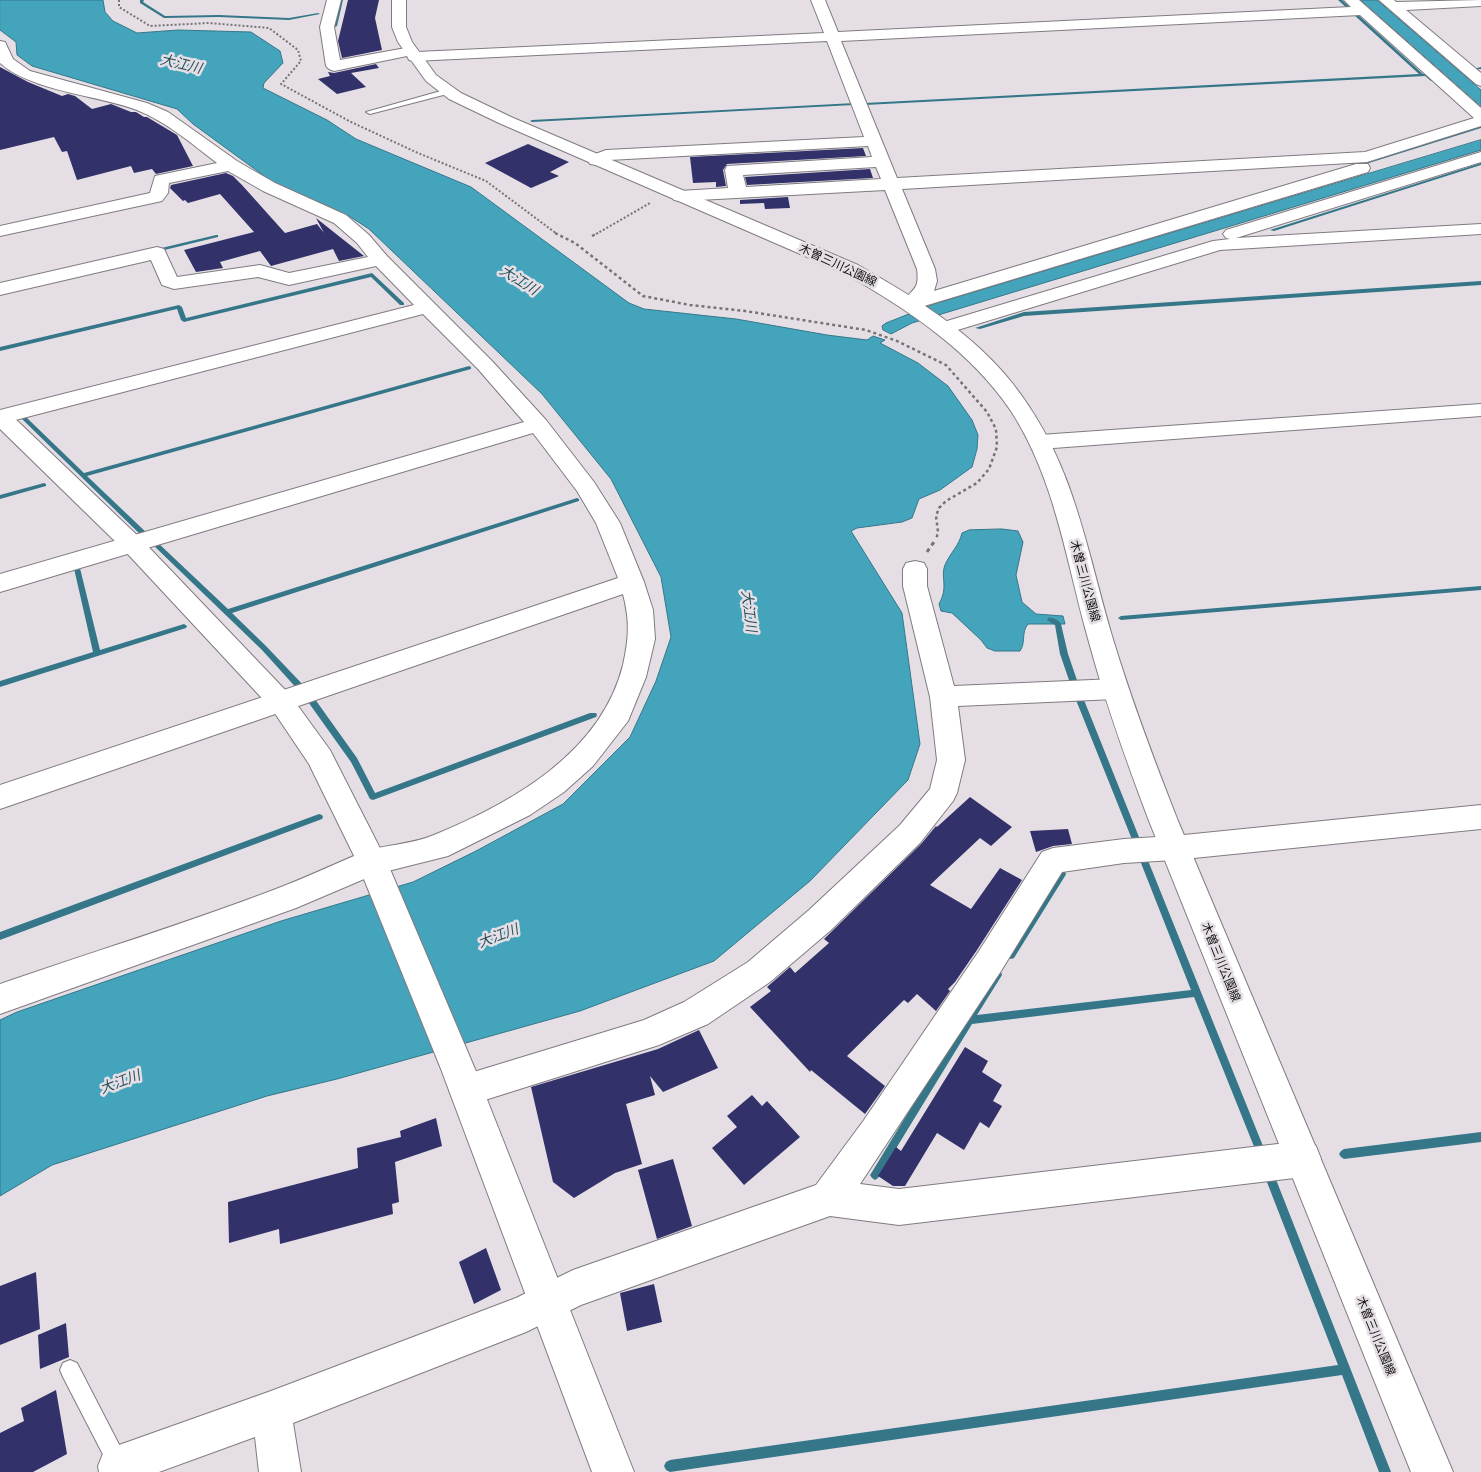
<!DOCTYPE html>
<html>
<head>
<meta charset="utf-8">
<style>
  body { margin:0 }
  canvas { display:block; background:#e5dfe5 }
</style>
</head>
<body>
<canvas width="1481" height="1472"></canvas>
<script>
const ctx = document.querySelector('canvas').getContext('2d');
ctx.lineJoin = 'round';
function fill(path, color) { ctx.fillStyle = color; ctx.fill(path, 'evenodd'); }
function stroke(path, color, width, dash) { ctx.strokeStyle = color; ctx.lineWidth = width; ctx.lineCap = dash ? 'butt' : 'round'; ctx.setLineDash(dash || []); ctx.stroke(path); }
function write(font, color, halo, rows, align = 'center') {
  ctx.font = font + ' Ubuntu,"Noto Sans JP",sans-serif'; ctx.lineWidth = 5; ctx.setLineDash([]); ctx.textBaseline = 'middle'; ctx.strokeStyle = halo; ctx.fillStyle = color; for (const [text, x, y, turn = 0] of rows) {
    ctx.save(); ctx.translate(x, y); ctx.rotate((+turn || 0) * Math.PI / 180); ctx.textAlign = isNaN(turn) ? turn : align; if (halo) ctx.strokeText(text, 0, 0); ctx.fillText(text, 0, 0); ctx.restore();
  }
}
const water = new Path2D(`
  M0,0H103L105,12L113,21L137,33L178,30L251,32L280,51L283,63L264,83L263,88L327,120L356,139L471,187L629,303L644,309L736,319L827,335L867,340L873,336L885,340L880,343L918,363L948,386L972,420L978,435L977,449L972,467L940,490L919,499L912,518L902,522L857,528L851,531L902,613L920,744L908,780L810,881L714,961L580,1011L337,1079L267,1096L52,1165L0,1196V1020L17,1012L281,921L413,882L476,851L563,804L630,737L656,681L671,637L661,577L611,479L542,394L369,229L349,216L271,181L193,124L177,109L32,66L17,55L16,42L0,30Z
  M1361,0H1377L1481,90V106Z
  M1481,140V150L912,323L891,334L883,330L882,326L886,323L934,304Z
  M1002,529L1018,531L1023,542L1016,575L1022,602L1036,614L1063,616L1065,624H1028C1021,632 1026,643 1020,651H995L987,648L981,640L952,613L941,611L939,604C949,586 940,578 945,565C950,553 959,546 962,533L969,530Z`);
fill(water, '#44a4bc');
stroke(water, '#357789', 1);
fill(new Path2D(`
  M140,0H144L143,2L165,16L219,15L289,18L318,13L320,14L289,20L219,17L164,18L140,3Z
  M339,0H343L337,26L335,27L333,26Z
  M1338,0H1342L1351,8V10H1349Z
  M1353,12H1355L1423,74H1427L1433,79V81H1431L1425,76L865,105L863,104L865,103L1419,74L1353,14Z
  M1481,67V69L1475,70L1473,69Z
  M855,103V104L853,105L532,122L530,121L532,120Z
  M1481,126V128L1353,168L1349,167Z
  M1481,163V165L1274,231L1270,230Z
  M216,235H218V237L152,253L149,251Z
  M372,273L404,303V305H400L371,277L184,322L181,320L177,309L0,351V347L179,305L182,307L186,318Z
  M1481,281V285L1024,316L980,329L975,328L1024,312Z
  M469,366L471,367V369L87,476L149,535L150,537L149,539H145L22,419L25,417L27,418L84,473Z
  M44,483L46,484V486L0,499V495Z
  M577,498L579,499V501L232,613L266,646L306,688L307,690L303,693L300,692L262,650L151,543L152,541H156L228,609Z
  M74,562H78L79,564L100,650L184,624L187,626L186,628L0,687V681L93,652L73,564Z
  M1481,586V590L1121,620L1118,618L1121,616Z
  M1048,618C1052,617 1059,620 1061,624L1068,654L1078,683L1077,685L1074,686L1070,683L1060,654L1055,625L1047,620Z
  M309,694L312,695L357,758L375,793L590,713H596L597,715L596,717L373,800L370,799L351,762L306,699L305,697Z
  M1080,697L1084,700L1139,837L1138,839L1135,840L1132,839L1131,837L1076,700Z
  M319,814L322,815L323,817L322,819L0,940V932Z
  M1143,855L1146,856L1147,858L1263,1146L1261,1149L1258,1151L1255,1149L1194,997L972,1024L878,1178L875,1180L872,1178L870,1175L872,1172L966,1017L995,972L998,971L1001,972L1002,975L977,1015L1191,990L1139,858L1140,856Z
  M1062,871L1065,872L1066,874L1065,876L1014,958L1011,959L1008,958L1007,955L1008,952L1059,872Z
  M1481,1132V1142L1344,1159L1341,1157L1339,1154L1341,1151L1344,1149Z
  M1270,1172L1273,1174L1275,1177L1391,1472H1379L1342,1375L670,1472L666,1470L664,1466L666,1462L670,1460L1338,1365L1265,1177L1267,1174Z`), '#357789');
fill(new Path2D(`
  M348,0H379L375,18L382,50L342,58L338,41Z
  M376,64L379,68L351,73L366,87L337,94L318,79L330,76L328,72L334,73Z
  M0,67L28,82L62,96L68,94L75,96L92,109L111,104L131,112H136L144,117H147L177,135L193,166L156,174L152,169L134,173L131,166L77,180L67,151L62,152L54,137L0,150Z
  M528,144L569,162L550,172L559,176L531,188L485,163Z
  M863,148L866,156L727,164L723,170L726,186L716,187V182L693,183L690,157Z
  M870,169L873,178L747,185L745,177Z
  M226,173L233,176L242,185L285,233L317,224L324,233L316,218L364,256L339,261L333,249L271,266L260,251L220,262L223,268L196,272L184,250L254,232L220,194L188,203L185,200L183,201L170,188L171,185Z
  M788,197L790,208L765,209L764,203L740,204V200Z
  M970,797L1012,827L991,846L980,838L930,885L971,909L1000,868L1022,880L977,950L955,982L948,989L950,991L936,1011L917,994L908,1003L904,1000L847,1056L885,1086L865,1114L811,1070L810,1072L750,1007L771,991L767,987L790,967L795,973L829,943L824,939L921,844L936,826L937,827Z
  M1068,829L1072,844L1053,846L1036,852L1030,831Z
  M699,1030L718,1068L663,1092L650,1076L655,1095L626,1104L642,1164L615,1173L574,1198L553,1182L531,1087L658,1049Z
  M965,1047L988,1061L982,1072L1002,1085L993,1101L1002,1106L989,1128L980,1122L964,1150L937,1133L905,1186H893L878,1176L896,1147L901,1151Z
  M752,1095L762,1106L767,1101L800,1137L744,1185L712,1148L737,1127L727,1116Z
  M436,1118L442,1146L395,1162L399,1202L392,1204L393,1214L280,1244L279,1229L229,1243L228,1202L358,1168L357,1148L401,1137L400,1131Z
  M673,1159L692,1226L657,1239L638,1170Z
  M486,1248L501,1290L474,1304L459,1262Z
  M36,1272L40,1329L0,1345V1286Z
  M654,1284L662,1322L627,1331L620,1293Z
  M66,1323L69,1357L40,1369L38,1335Z
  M56,1390L67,1454L33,1472H0V1433L24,1421L21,1408Z`), '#323169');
const service = new Path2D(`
  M448,89H451V93L370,114L366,112Z
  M70,1360L77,1363L126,1458L129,1465L126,1472H112L63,1377L60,1370L63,1363Z`);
const minor = new Path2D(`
  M327,0H341L334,27L340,60L411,47L416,48L417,52L824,33L811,0H825L838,32L1351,7L1344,0H1359L1481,108V126L1367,162L902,189L935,269L937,281L934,291L1356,164H1368L1370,168L1368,172L911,310L904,308L901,304C912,288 920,291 917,269L885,190L680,201L674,200L671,196L674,192L680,191L728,188L725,170L727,166L872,157L868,146L609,160L596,165L590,164L588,160L590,156L606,150L864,137L827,41L414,61L409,60L407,56L334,71L329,69L326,66L320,27ZM1360,15L1474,118L1365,152L897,178L841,41ZM876,167L881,179L746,187L743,175Z
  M1379,0H1394L1396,2L1481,0V6L1406,10L1481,73V86L1476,84Z
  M0,41L5,42L13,59L30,71L147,103L168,112L237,161L275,183L346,215L369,235L387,256L492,361L546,420L594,482L620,523L644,582L653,610L655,639L646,677L628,721L593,766L564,792L530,815L448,856L376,874L296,908L0,1014V984C92,952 185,924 276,889C305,878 332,865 361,853C384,844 411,845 434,835C512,803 601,753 623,665C629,638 630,621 623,594L0,809V785L618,578L596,523L577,491L533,433L0,592V574L524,422L478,369L423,314L0,424V410L414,305L376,266L289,285L258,277L174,289L162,285L151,260L0,295V283L157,247L164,249L177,277L260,265L289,273L368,257L357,243L334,223L263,191L228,171L169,183L168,193L162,201L0,236V226L150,193L155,176L217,163C192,144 167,122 137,110C97,95 31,91 0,63Z
  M1481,152V162L1236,238L1481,224V234L1220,250L951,332L944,334L937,332L934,328L937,324L1213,241L1230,239L1226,238L1223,234L1226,230Z
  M1481,404V416L1040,449L1032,447L1029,442L1032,437L1040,435Z
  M915,561L924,563L927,569V586L954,686L1115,679L1124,682L1128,689L1124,696L1115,699L958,706L965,760L957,793L953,801L920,843L831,930L770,982L708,1024L659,1045L466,1106L454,1102L449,1090L454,1078L644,1020L684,1002L748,962L809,910L900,825L930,789L937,760L930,697L903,586V569L906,563Z
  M1481,805V829L1174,860L1124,863L1062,872L1001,971L860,1184L899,1189L1303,1141L1316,1146L1321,1159L1316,1172L1303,1177L899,1225L830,1216L581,1305L526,1332L293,1423L301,1472H259L255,1437L159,1472H99L98,1466L104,1451L119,1445L271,1391L516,1298L573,1270L816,1185L864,1120L979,951L1042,852L1053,848L1124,839L1174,836Z`);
const tertiary = new Path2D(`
  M0,410L8,412L140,538L290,695L330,750L387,862L475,1069L634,1472H592L441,1069L357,862L309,764L272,709L124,550L0,429Z`);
const secondary = new Path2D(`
  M392,0H406V27L412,42L436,75L461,93L511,117L858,265C914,297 972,332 1013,384C1074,462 1085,544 1112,636C1131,699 1154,760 1178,821L1453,1472H1411L1149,821C1126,760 1104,699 1087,635C1066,560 1055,479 1011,411C970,350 907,309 844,273L499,123L449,99L426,81L398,42L392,27Z`);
stroke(service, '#807b80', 2);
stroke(minor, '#807b80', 2);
stroke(tertiary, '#807b80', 2);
stroke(secondary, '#807b80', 2);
stroke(new Path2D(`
  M119,0V7L150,26L209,23L269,28L298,50L301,61L281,84L351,122L418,153L486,181L557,234
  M596,234L650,203`), '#767376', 2, [2, 2]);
stroke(new Path2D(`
  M555,233L575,243L643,296L690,305L745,311L866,330L897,341L946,365L987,412L996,429L997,447L989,469L977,483L946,501L939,508L936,516L938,532L936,540
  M592,236L598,233`), '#767376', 2.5, [3, 3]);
stroke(new Path2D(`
  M927,552L936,539`), '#767376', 3, [4, 4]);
fill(service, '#fff');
fill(minor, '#fff');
fill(tertiary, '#fff');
fill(secondary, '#fff');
write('12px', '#110f11', '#e5dfe5', [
  ["木曽三川公園線",838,265,25],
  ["木曽三川公園線",1085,581,75],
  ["木曽三川公園線",1221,962,68],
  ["木曽三川公園線",1376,1336,68]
]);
write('italic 14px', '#27515c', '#e5dfe5', [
  ["大江川",181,64,13],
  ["大江川",519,280,32],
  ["大江川",749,611,83],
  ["大江川",498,936,-21],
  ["大江川",120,1082,-21]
]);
</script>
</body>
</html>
